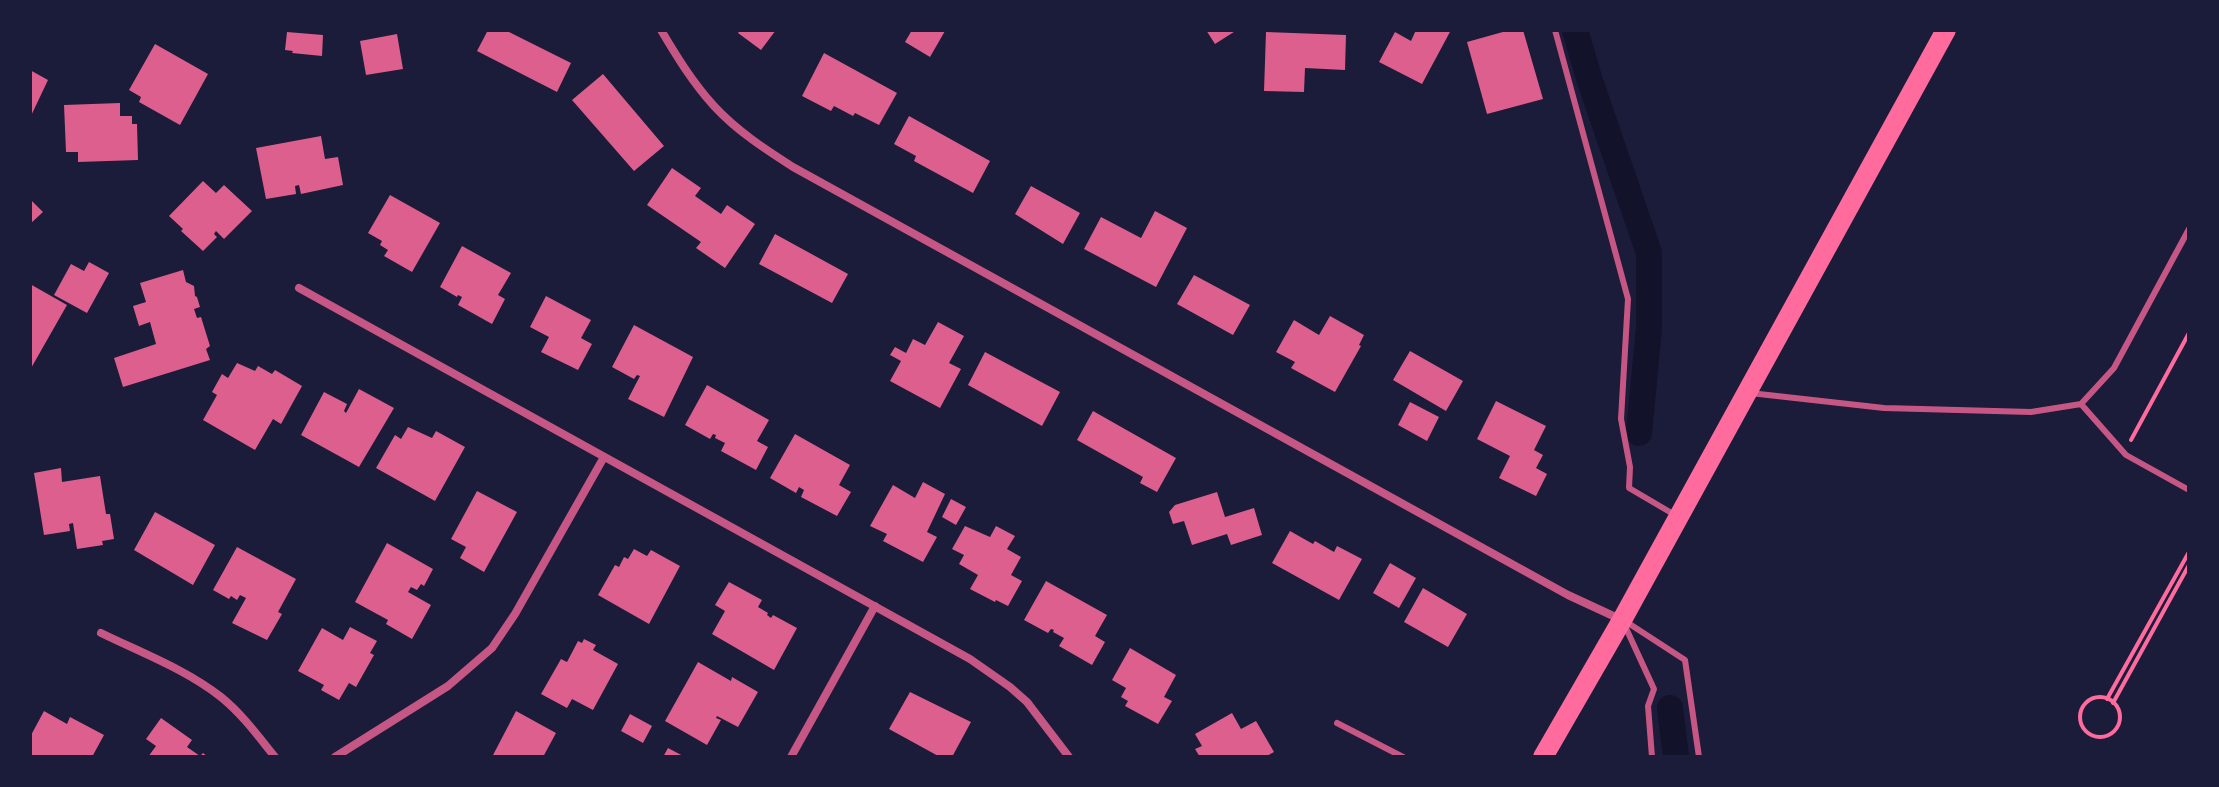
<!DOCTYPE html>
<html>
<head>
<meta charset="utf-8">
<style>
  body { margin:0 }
  #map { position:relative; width:2219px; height:787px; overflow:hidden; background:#1b1b3a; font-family:Mulish,sans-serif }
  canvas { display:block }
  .frame { position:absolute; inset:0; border:32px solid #1b1b3a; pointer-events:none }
</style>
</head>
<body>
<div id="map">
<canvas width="2219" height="787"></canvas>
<div class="frame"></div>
</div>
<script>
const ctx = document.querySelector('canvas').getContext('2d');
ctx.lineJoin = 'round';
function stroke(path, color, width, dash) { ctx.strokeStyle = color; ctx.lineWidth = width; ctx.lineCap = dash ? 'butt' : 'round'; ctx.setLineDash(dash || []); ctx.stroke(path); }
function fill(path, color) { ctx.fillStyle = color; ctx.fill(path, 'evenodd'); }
stroke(new Path2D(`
  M1575,30L1590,81L1649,253V328L1639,433
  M1670,708L1676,757`), '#12122b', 26);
fill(new Path2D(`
  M488,30H505L571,63L557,92L477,51Z
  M740,30H776L761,50L738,33Z
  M912,30H943L945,31L930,57L905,42Z
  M1206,30H1237L1215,44Z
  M1416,30H1451L1422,84L1379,62L1395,32L1411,41Z
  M1510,30H1523L1543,99L1487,114L1467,42Z
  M287,32L323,35L322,56L292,53L293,51L285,50Z
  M1266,32L1346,35L1345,70L1305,68L1304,92L1264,91Z
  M397,34L403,69L366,75L360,41Z
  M155,44L208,74L180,125L139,102L141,97L129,90Z
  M824,53L897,93L879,125L855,113L853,116L834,106L831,111L802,96Z
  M30,70L48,80L30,118Z
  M603,74L664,146L634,171L572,100Z
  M120,103V116H132V124H137L138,160L78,162V152H66L64,105Z
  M909,116L990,161L973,193L914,161L916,156L894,144Z
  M321,136L325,159L338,157L343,185L301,194L299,185L295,186L296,194L266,199L256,148Z
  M672,168L701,188L695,196L721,214L727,205L755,224L725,268L696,248L701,242L647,205Z
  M203,181L216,193L224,185L252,211L224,239L216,231L214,234L217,237L203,251L181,231L183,229L169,216Z
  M1031,186L1080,213L1063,244L1015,214Z
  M390,195L440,223L412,272L384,256L388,250L380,245L382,241L368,233Z
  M30,199L43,212L30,224Z
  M1155,211L1187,228L1156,287L1084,249L1101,217L1141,238Z
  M775,234L848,274L832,303L759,264Z
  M462,246L511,273L498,295L505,299L492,324L458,305L462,297L458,295L457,297L440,287Z
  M89,262L109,273L87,313L54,295L71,264L84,271Z
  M183,270L186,282L194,286L195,296L197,297L200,307L194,309L197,318L201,317L210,346L206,349L210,360L123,387L114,358L156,344L150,322L139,326L133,306L146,302L140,283Z
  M1194,275L1250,305L1233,335L1177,304Z
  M30,284L67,305L30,370Z
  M546,296L591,320L581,338L592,344L578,370L541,352L549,337L530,327Z
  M1330,316L1364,335L1359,345L1361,346L1335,392L1291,368L1295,362L1276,352L1294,320L1319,335Z
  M938,322L964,336L949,363L961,369L940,408L890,381L901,361L890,355L895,347L906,353L913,339L925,345Z
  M634,325L693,357L664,417L628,399L640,376L637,375L634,379L612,367Z
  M1410,351L1463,381L1446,411L1393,380Z
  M985,352L1060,392L1042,426L968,385Z
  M237,363L255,371L258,366L272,374L275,370L302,386L281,424L273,419L255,450L203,420L217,395L212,392L222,374L228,378Z
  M707,385L769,420L757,441L768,447L756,470L721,451L725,443L715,438L716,435L713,434L710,439L685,425Z
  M359,389L394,408L359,467L301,435L324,392L347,404L344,411L346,413Z
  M1496,401L1546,426L1534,450L1543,455L1536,468L1547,474L1536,496L1499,478L1510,456L1477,439Z
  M1410,402L1439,417L1427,441L1398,425Z
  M1093,411L1176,458L1157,492L1140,483L1143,477L1077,440Z
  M408,427L432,438L436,431L465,447L435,501L376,468L395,435L401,439Z
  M795,434L850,465L839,485L851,492L837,516L801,497L804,490L799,487L796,493L770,478Z
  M61,468L62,482L100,476L106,514H110L114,539L102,541L103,545L77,549L73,523L69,524L70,531L44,535L34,473Z
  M923,482L945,494L927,532L937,537L923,562L883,541L887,534L870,526L893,485L915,498Z
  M477,491L517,512L484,572L460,558L466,547L451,539Z
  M1217,492L1225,517L1254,508L1262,535L1231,545L1227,534L1192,545L1184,521L1173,524L1169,512L1175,505Z
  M951,499L966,507L956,525L942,517Z
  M155,512L215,545L193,585L134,550Z
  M965,526L990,537L996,526L1015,536L1007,549L1021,557L1011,575L1022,581L1008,606L996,600L995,602L970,589L978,575L959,564L964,555L952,549Z
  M1290,531L1313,544L1315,541L1334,552L1337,546L1362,559L1339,600L1272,563Z
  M387,543L433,569L424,586L421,584L417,590L411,587L408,592L431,605L412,639L386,624L388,620L355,602Z
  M237,547L296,579L278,612L282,614L267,640L232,623L246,598L240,595L237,600L231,596L229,599L213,590Z
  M634,549L647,556L651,550L680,566L649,624L598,595L615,565L619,567L624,557L628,559Z
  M1390,563L1416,578L1399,608L1373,593Z
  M1046,581L1107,615L1095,636L1105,642L1092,665L1059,646L1064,638L1053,632L1054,630L1051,629L1048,633L1024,620Z
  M729,582L762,600L758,607L768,613L767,615L771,618L773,615L797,628L774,670L712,634L725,611L715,605Z
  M1423,588L1467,614L1448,647L1404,622Z
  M350,627L377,641L370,653L374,655L356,687L349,683L339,700L321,690L324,685L298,671L322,628L343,640Z
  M584,639L596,645L593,650L618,664L593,710L572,699L567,708L541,694L561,659L567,662L578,641L582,643Z
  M1130,648L1176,675L1164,697L1172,701L1158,724L1125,706L1128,701L1121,697L1126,688L1112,680Z
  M698,662L731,681L732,677L758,692L738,727L717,716L716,718L721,720L707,745L665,721Z
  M910,692L971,722L952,757H940L889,729Z
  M44,711L67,724L70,717L104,735L92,757H30V737Z
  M516,711L556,733L543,757H492Z
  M1232,713L1241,729L1256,721L1274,752L1265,757H1200L1195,749L1202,746L1195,734Z
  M630,714L652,726L643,743L621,731Z
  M161,718L192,740L187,747L200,756L203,753L208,757H148L156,746L146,739Z
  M668,748L685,757H663Z`), '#dd5f8e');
stroke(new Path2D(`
  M2131,440L2189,333
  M2080 717a20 20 0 1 1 40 0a20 20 0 1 1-40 0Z
  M2107,699L2189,552
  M2113,703L2189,565`), '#ff6b9d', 4);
stroke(new Path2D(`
  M1555,30L1628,299L1621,419L1630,467L1629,488L1675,515
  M1750,393L1884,408L2031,412L2081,404L2114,368L2189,229
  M2081,404L2126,455L2189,490
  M1625,621L1685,660L1699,757
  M1625,626L1654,689L1648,706L1652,757
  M1337,723L1403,757`), '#c65784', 6);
stroke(new Path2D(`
  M661,30C677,57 693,83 714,106C737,131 765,149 793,167L1568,595L1622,620
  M299,288L970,659L1010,687L1027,702L1069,757
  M101,633C142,653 185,669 221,697C242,714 258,736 275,757
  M335,757L448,686L492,648L515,614L604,457
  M791,757L875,606`), '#c65784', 8);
stroke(new Path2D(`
  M1543,757L1622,620L1946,30`), '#ff6b9d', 20);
</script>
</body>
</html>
